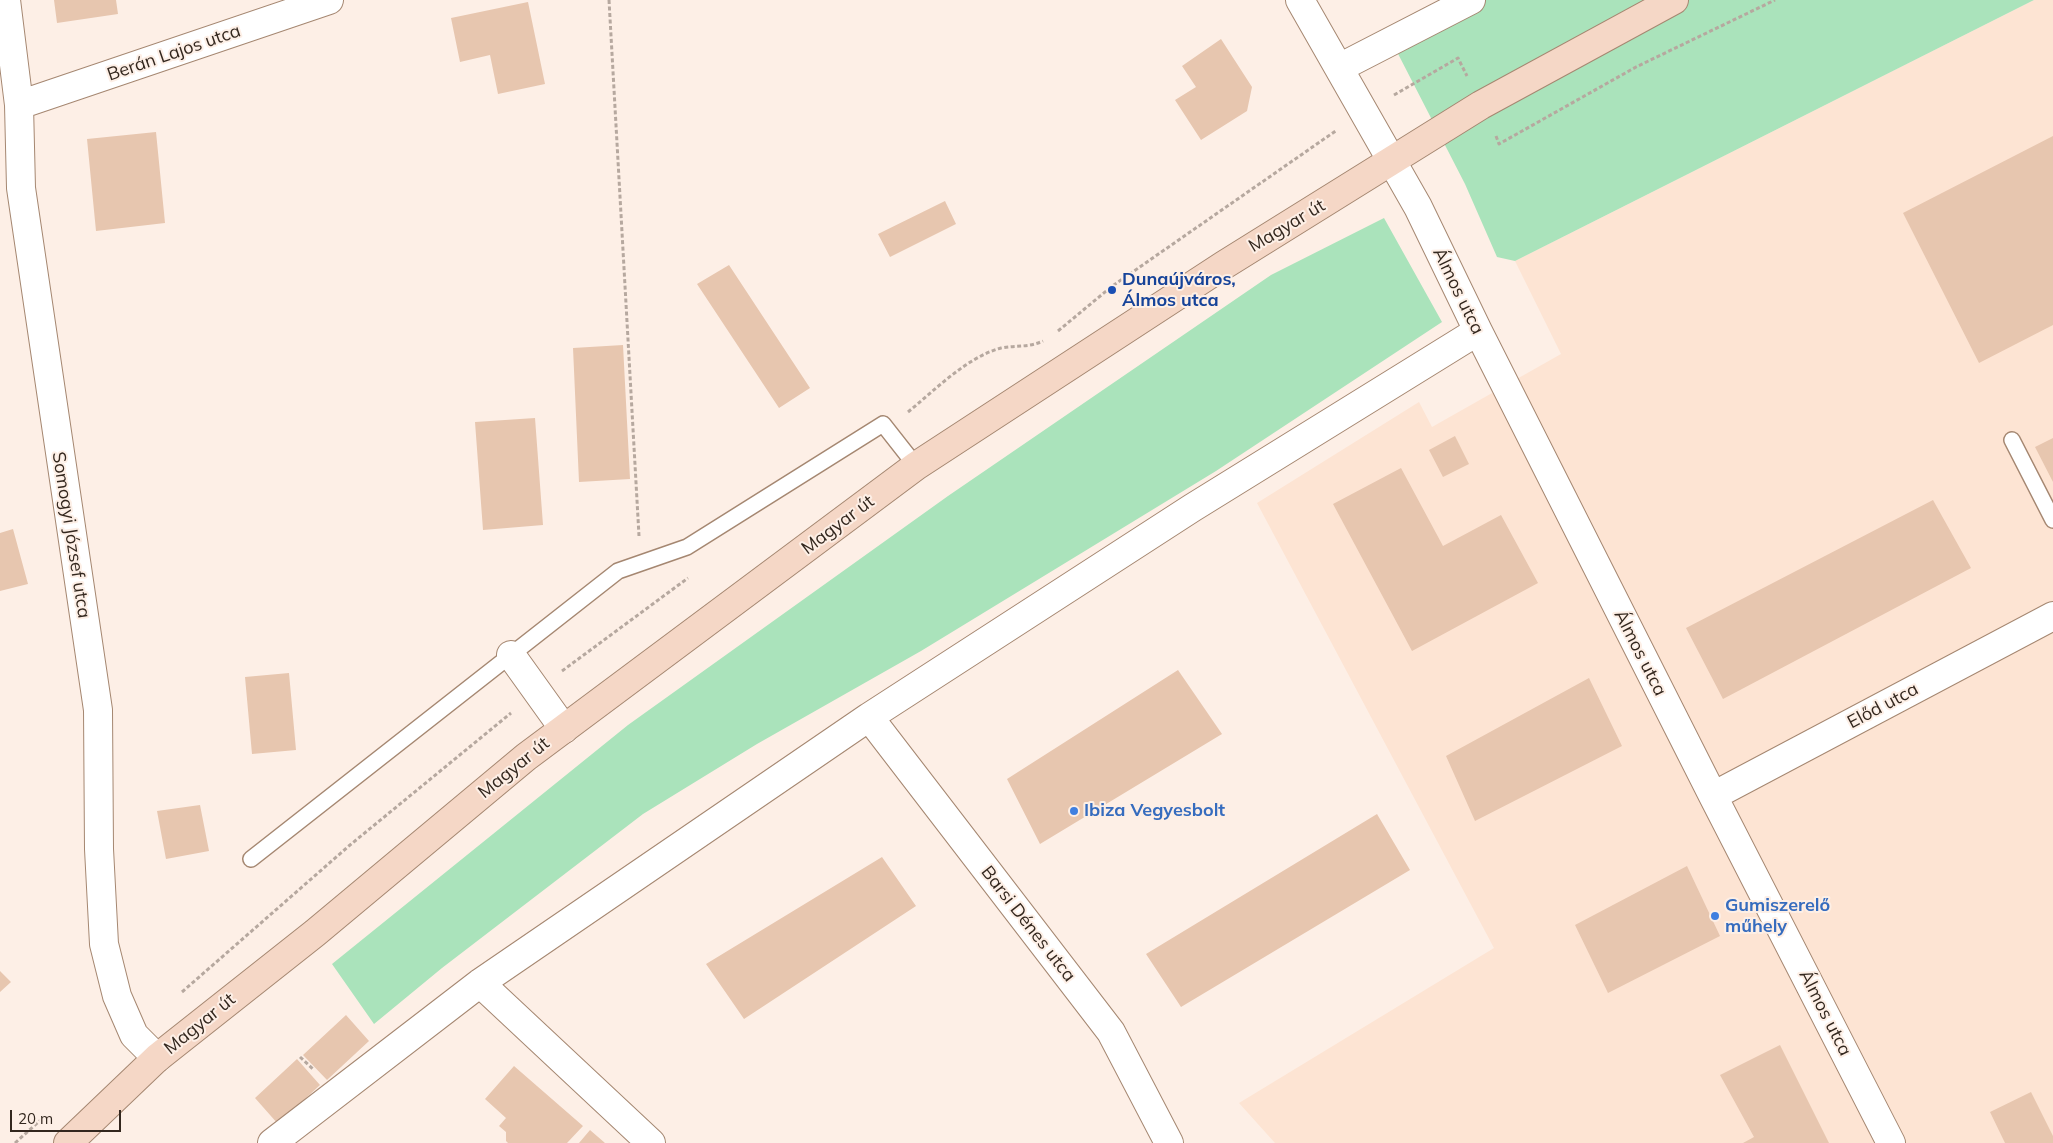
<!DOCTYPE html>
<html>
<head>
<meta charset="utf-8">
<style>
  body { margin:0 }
  #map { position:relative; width:2053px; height:1143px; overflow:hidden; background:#fdefe6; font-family:Mulish,sans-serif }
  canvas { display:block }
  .scale { position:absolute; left:10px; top:1110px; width:111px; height:22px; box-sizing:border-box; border:2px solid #33271e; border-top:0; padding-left:6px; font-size:15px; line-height:18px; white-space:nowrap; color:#33271e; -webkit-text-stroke:4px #fdefe6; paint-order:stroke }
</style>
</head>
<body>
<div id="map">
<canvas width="2053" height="1143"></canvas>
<div class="scale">20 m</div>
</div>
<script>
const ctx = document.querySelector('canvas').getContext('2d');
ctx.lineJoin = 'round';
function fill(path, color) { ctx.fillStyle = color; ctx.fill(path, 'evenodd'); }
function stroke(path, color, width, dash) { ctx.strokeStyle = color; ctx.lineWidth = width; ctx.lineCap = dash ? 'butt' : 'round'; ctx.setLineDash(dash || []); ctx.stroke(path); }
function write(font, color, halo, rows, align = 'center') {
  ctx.font = font + ' Mulish,sans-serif'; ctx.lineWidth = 4; ctx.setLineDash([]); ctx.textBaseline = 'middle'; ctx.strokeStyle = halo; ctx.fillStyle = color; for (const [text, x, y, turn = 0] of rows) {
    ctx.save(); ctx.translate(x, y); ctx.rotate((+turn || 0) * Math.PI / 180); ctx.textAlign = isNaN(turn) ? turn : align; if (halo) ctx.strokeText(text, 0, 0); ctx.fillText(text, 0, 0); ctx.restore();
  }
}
fill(new Path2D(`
  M2034,0H2053V1143H1275L1239,1103L1494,948L1257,503L1419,402L1432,427L1561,354L1515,261Z`), '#fde4d3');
fill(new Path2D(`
  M1481,0H2034L1515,261L1497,257L1465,184L1394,46Z
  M1384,218L1442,322L1216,471L921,651L757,744L643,814L442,968L374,1024L332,964L628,725L948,496L1271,275Z`), '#aae3bb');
fill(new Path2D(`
  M54,0H116L118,14L57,23Z
  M528,2L545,84L498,94L490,55L460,62L451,18Z
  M1221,39L1252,87L1247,111L1201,140L1175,100L1196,87L1182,66Z
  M156,132L165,223L96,231L87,139Z
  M2053,136V325L1979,363L1903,213Z
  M945,201L956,224L890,257L878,234Z
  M729,265L810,388L779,408L697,284Z
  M623,345L630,479L579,482L573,348Z
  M535,418L543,525L483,530L475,422Z
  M1455,436L1469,464L1443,477L1429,450Z
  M2053,438V482L2035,447Z
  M1401,468L1443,546L1501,515L1538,583L1412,651L1333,504Z
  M1933,500L1971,568L1723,699L1686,628Z
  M13,529L28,584L0,591V533Z
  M1178,670L1222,734L1040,844L1007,779Z
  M289,673L296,750L252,754L245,677Z
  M1589,678L1622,746L1475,821L1446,756Z
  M200,805L209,851L166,859L157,811Z
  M1377,814L1410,870L1181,1007L1146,954Z
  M882,857L916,906L744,1019L706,964Z
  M1687,866L1720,936L1608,993L1575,925Z
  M0,971L11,982L0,992Z
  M346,1015L369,1041L327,1080L303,1055Z
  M1780,1045L1829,1143H1743L1754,1137L1720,1075Z
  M297,1059L320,1085L278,1124L255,1098Z
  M514,1066L583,1126L567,1143H508L506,1141V1132L499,1126L506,1118L485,1099Z
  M2031,1092L2053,1136V1143H2005L1990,1112Z
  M590,1130L605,1143H579Z`), '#e7c6af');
const lane = new Path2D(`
  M2012,440L2053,520
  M251,859L618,571L687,547L883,424L916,466`);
const street = new Path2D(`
  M6,0L19,105L21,188L98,710L99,849L104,944L117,996L134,1035L157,1058
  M1300,0L1418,207L1478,331L1713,796L1891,1143
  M1339,68L1471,0
  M19,105L329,0
  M511,655L564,729
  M869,717L1111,1032L1169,1143
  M1713,796L2053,616
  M480,983L651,1143
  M272,1143L480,983L869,717L1192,508L1478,331`);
const secondary = new Path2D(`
  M68,1143L157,1058L315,933L526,757L916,466L1224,265L1481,105L1674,0`);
stroke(lane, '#a58771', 18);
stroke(street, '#a58771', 30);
stroke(secondary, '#a58771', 30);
stroke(new Path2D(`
  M609,0L639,536
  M1394,95L1458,58L1467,76
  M1496,136L1499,144L1636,67L1775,0
  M1058,331L1111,287L1337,130
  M908,412C935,390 967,357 1001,348C1016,345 1028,348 1043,341
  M562,671L688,578
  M182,992L350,845L511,713
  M300,1057L313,1069
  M15,1143L44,1117`), '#b6a89f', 3, [4, 2.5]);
stroke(lane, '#fff', 15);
stroke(street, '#fff', 28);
stroke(secondary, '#f5d7c6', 28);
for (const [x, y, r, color] of [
  [1112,290,5,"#1a4fb4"],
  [1074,811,5,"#3f7fe0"],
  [1715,916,5,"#3f7fe0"]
]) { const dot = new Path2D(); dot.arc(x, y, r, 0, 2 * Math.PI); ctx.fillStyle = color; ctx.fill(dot); stroke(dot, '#fdefe6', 2); }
write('18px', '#33271e', '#fdefe6', [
  ["Berán Lajos utca",174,53,-19],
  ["Magyar út",1287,226,-31],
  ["Álmos utca",1458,291,64],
  ["Magyar út",838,525,-37],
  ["Somogyi József utca",71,535,81],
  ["Álmos utca",1640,653,63],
  ["Előd utca",1883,706,-28],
  ["Magyar út",514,768,-39],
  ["Barsi Dénes utca",1028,924,52],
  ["Álmos utca",1825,1013,63],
  ["Magyar út",200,1024,-39]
]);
write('bold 18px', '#164399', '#fdefe6', [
  ["Dunaújváros,",1122,280],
  ["Álmos utca",1122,301]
], 'left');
write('bold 18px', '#366cbe', '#fdefe6', [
  ["Ibiza Vegyesbolt",1084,811],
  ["Gumiszerelő",1725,906],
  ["műhely",1725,927]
], 'left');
</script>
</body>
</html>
